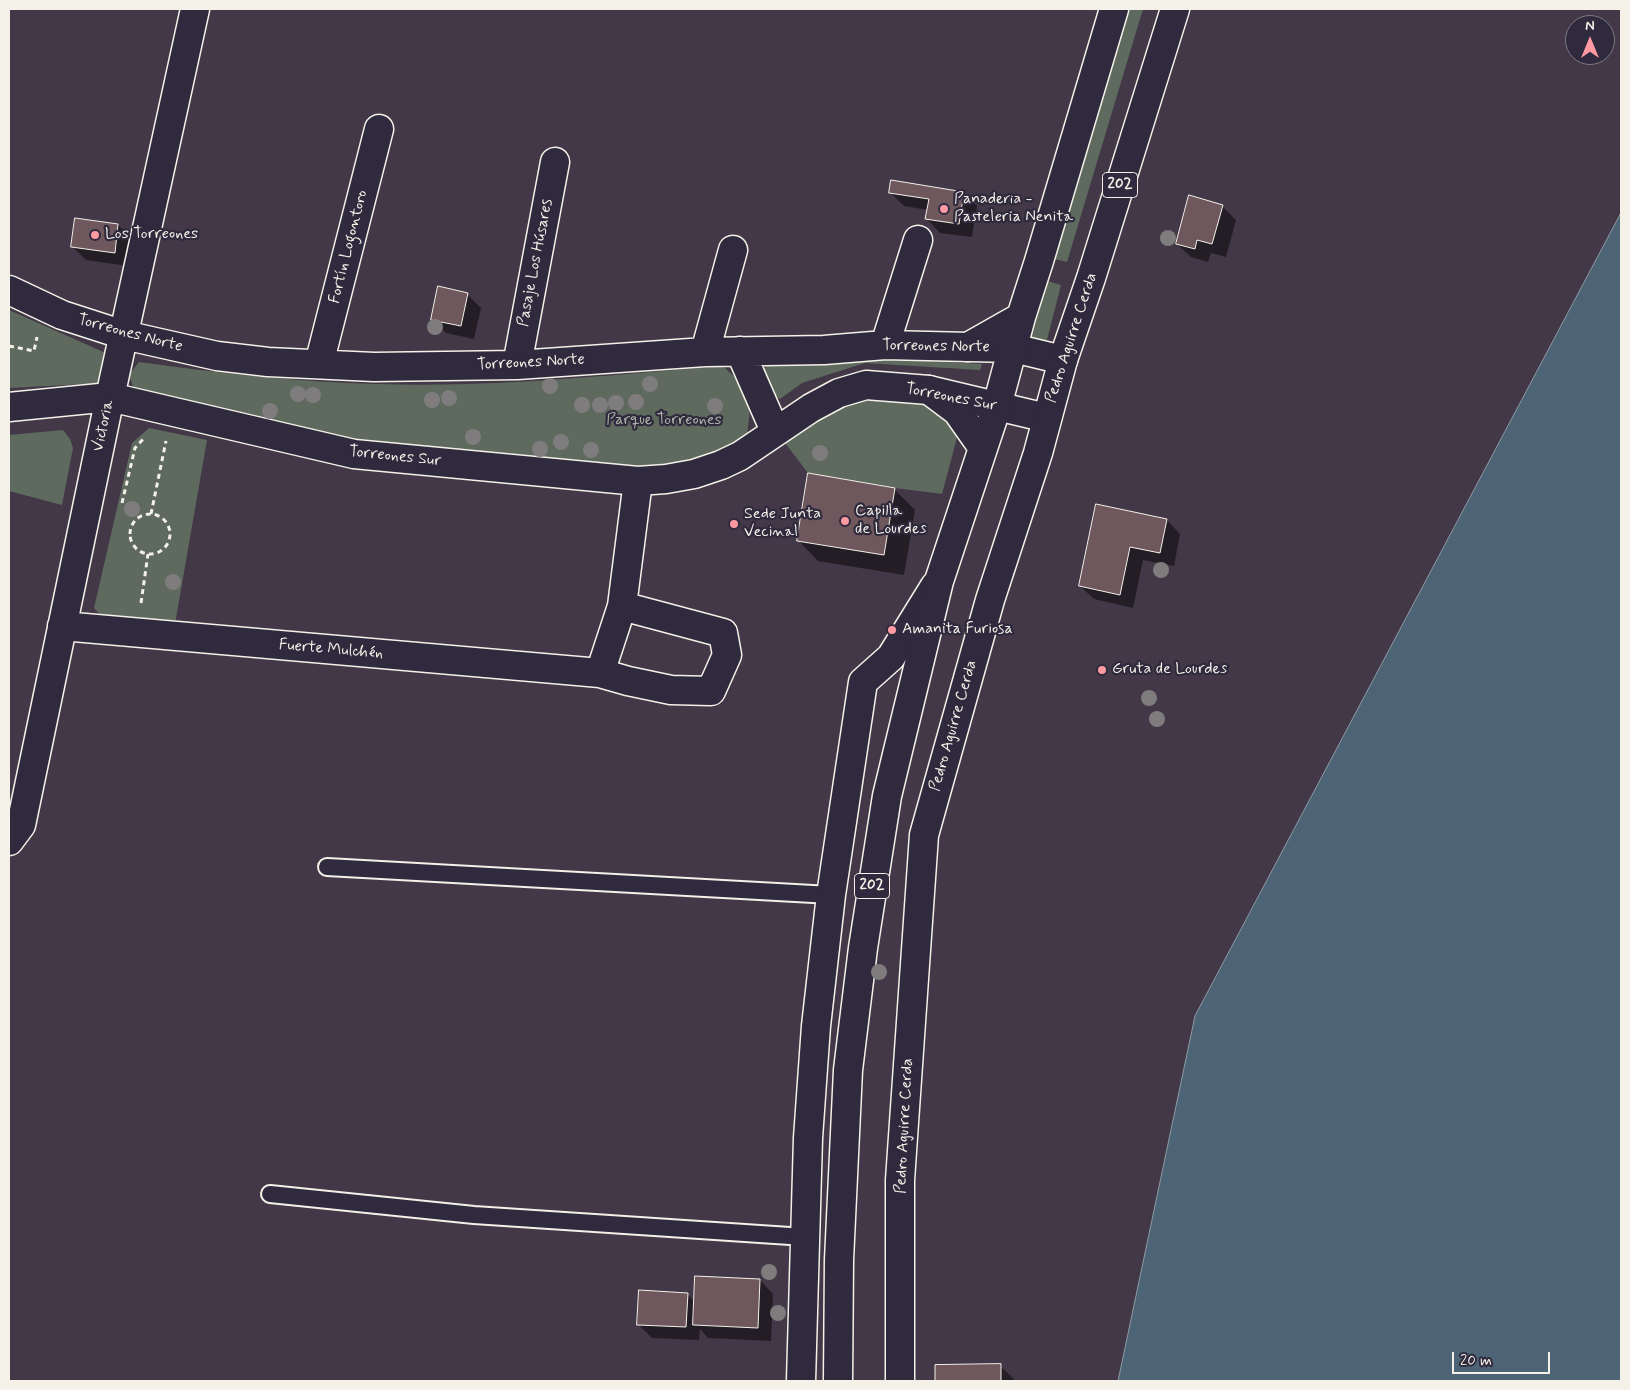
<!DOCTYPE html>
<html>
<head>
<meta charset="utf-8">
<style>
  body { margin:0 }
  #map { position:relative; width:1630px; height:1390px; overflow:hidden; background:#423847; font-family:Mynerve,sans-serif }
  canvas { display:block }
  .frame { position:absolute; inset:0; border:10px solid #f4f1e8; pointer-events:none }
  .north { position:absolute; left:1565px; top:15px; width:50px; height:50px; box-sizing:border-box; background:#2f2a3d; border:1px solid #7e7a81; border-radius:50%; rotate:0deg; font-size:14px; font-weight:700; line-height:20px; text-align:center; color:#f4f1e8 }
  .north::after { content:''; display:block; margin:auto; width:18px; height:22px; background:#ff9aa2; clip-path:polygon(50% 0,100% 100%,50% 72%,0 100%) }
  .scale { position:absolute; left:1452px; top:1352px; width:98px; height:22px; box-sizing:border-box; border:2px solid #f4f1e8; border-top:0; padding-left:6px; font-size:15px; line-height:18px; white-space:nowrap; color:#f4f1e8; -webkit-text-stroke:4px #2f2a3d; paint-order:stroke }
</style>
</head>
<body>
<div id="map">
<canvas width="1630" height="1390"></canvas>
<div class="frame"></div>
<div class="north">N</div>
<div class="scale">20 m</div>
</div>
<script>
const ctx = document.querySelector('canvas').getContext('2d');
ctx.lineJoin = 'round';
function fill(path, color) { ctx.fillStyle = color; ctx.fill(path, 'evenodd'); }
function stroke(path, color, width, dash) { ctx.strokeStyle = color; ctx.lineWidth = width; ctx.lineCap = dash ? 'butt' : 'round'; ctx.setLineDash(dash || []); ctx.stroke(path); }
function write(font, color, halo, rows, align = 'center') {
  ctx.font = font + ' Mynerve,sans-serif'; ctx.lineWidth = 4.5; ctx.setLineDash([]); ctx.textBaseline = 'middle'; ctx.strokeStyle = halo; ctx.fillStyle = color; for (const [text, x, y, turn = 0] of rows) {
    ctx.save(); ctx.translate(x, y); ctx.rotate((+turn || 0) * Math.PI / 180); ctx.textAlign = isNaN(turn) ? turn : align; if (halo) ctx.strokeText(text, 0, 0); ctx.fillText(text, 0, 0); ctx.restore();
  }
}
fill(new Path2D(`
  M1124,9H1143L1067,262L1050,258Z
  M1044,280L1061,285L1045,348L1028,342Z
  M9,310L108,354L105,383L9,388Z
  M876,358L982,364L980,370L865,363L802,383L780,399C765,389 762,386 764,368L776,361Z
  M139,362C218,373 297,382 376,384C492,388 608,375 723,366L742,384L750,408L747,436L733,446L668,472L342,441L134,389L129,375Z
  M884,396L931,402L959,430L942,494L895,488L808,473L785,443L807,423L838,405Z
  M149,428L207,440L175,624L104,619L94,608L132,443Z
  M63,430L70,439L73,448L62,505L9,491V435Z`), '#5f6a5f');
const water = new Path2D(`
  M1621,213V1381H1118L1195,1016Z`);
fill(water, '#4c6476');
stroke(water, '#8f9ca4', 1);
fill(new Path2D(`
  M890,192L963,193L977,206L972,237L940,233L927,219L928,210L904,206Z
  M1222,206L1236,220L1226,257L1211,253L1208,262L1191,257L1177,244Z
  M118,225L132,239L128,266L86,260L72,246Z
  M467,294L481,308L474,339L446,333L432,319Z
  M894,489L915,510L904,575L818,561L798,540Z
  M1097,506L1167,520L1180,534L1174,566L1143,560L1133,608L1094,599L1080,586Z
  M760,1280L773,1294L771,1341L708,1338L700,1329L699,1340L652,1338L638,1324L687,1294L695,1302Z
  M937,1366H1000L1014,1379V1381H937Z`), '#0007');
const building = new Path2D(`
  M891,180L964,192L959,224L925,219L929,199L889,193Z
  M1189,195L1223,205L1212,244L1197,240L1195,249L1176,244Z
  M75,218L118,224L115,253L71,247Z
  M438,286L468,293L461,326L431,320Z
  M808,473L895,488L884,555L797,541Z
  M1096,504L1167,519L1160,553L1130,547L1120,595L1079,586Z
  M695,1276L760,1279L758,1328L693,1325Z
  M639,1290L688,1293L686,1327L637,1325Z
  M1001,1364V1381H935V1365Z`);
fill(building, '#6e585e');
stroke(building, '#f4f1e8', 1);
const lane = new Path2D(`
  M327,867L831,895
  M270,1194L474,1215L805,1237`);
const street = new Path2D(`
  M9,290L62,315L124,335L217,356L268,362L374,367L517,365L705,352L824,350L885,345L1013,348L1063,360
  M885,345L918,240
  M740,351L775,431
  M705,352L733,250
  M319,364L379,129
  M517,365L555,162
  M9,407L110,397L354,454L638,481L666,479L694,474L721,465L740,456L811,408L839,393L866,385L929,390L1047,418
  M62,626L600,673L628,681L671,690L711,691L727,655L723,633L622,606
  M600,673L622,606L638,481
  M9,841L21,825L110,397L195,9
  M801,1381L808,1138L816,1026L831,895L863,682L891,657L935,586`);
const highway = new Path2D(`
  M968,347L1021,317
  M929,390L957,411L983,448
  M838,1381L839,1260L848,1070L863,948L887,796L939,581L997,406L1021,317L1039,261L1114,9
  M900,1381V1180L924,835L990,600L1038,453L1063,360L1091,278L1175,9`);
stroke(lane, '#f4f1e8', 20);
stroke(street, '#f4f1e8', 31);
stroke(highway, '#f4f1e8', 31);
stroke(new Path2D(`
  M9,346L34,351L37,337
  M122,503L135,448L145,437
  M151,514L166,441
  M130 534a20 20 0 1 1 40 0a20 20 0 1 1-40 0Z
  M141,603L148,554`), '#f4f1e8', 3, [5, 4]);
stroke(lane, '#2f2a3d', 16);
stroke(street, '#2f2a3d', 28);
stroke(highway, '#2f2a3d', 28);
ctx.fillStyle = '#7f7c7d';
for (const [x, y] of [
  [1168,238],
  [435,327],
  [650,384],
  [550,386],
  [298,394],
  [313,395],
  [449,398],
  [432,400],
  [636,402],
  [616,403],
  [582,405],
  [600,405],
  [715,406],
  [270,411],
  [473,437],
  [561,442],
  [540,449],
  [591,450],
  [820,453],
  [132,509],
  [1161,570],
  [173,582],
  [1149,698],
  [1157,719],
  [879,972],
  [769,1272],
  [778,1313]
]) { ctx.beginPath(); ctx.arc(x, y, 8, 0, 2 * Math.PI); ctx.fill(); }
for (const [x, y, r, color] of [
  [944,209,5,"#ff9aa2"],
  [95,235,5,"#ff9aa2"],
  [845,521,5,"#ff9aa2"],
  [734,524,5,"#ff9aa2"],
  [892,630,5,"#ff9aa2"],
  [1102,670,5,"#ff9aa2"]
]) { const dot = new Path2D(); dot.arc(x, y, r, 0, 2 * Math.PI); ctx.fillStyle = color; ctx.fill(dot); stroke(dot, '#2f2a3d', 2); }
for (const [x, y, w] of [
  [1120,185,35],
  [872,886,35]
]) { const box = new Path2D(); box.roundRect(x - w / 2, y - 12.5, w, 25, 4); ctx.fillStyle = '#2f2a3d'; ctx.fill(box); stroke(box, '#f4f1e8', 1); }
write('bold 15px', '#f4f1e8', null, [
  ["202",1120,185],
  ["202",872,886]
]);
write('16px', '#f4f1e8', '#2f2a3d', [
  ["Panaderia -",954,200],
  ["Pasteleria Nenita",954,218],
  ["Los Torreones",105,235],
  ["Capilla",855,512],
  ["de Lourdes",855,530],
  ["Sede Junta",744,515],
  ["Vecinal",744,533],
  ["Amanita Furiosa",902,630],
  ["Gruta de Lourdes",1112,670]
], 'left');
write('16px', '#f4f1e8', '#2f2a3d', [
  ["Fortín Logontoro",349,247,-76],
  ["Pasaje Los Húsares",536,263,-79],
  ["Torreones Norte",130,334,15],
  ["Pedro Aguirre Cerda",1072,338,-72],
  ["Torreones Norte",936,347,1],
  ["Torreones Norte",531,363,-3],
  ["Torreones Sur",951,398,11],
  ["Victoria",104,426,-78],
  ["Torreones Sur",395,457,6],
  ["Fuerte Mulchén",331,650,5],
  ["Pedro Aguirre Cerda",954,726,-74],
  ["Pedro Aguirre Cerda",905,1126,-87]
]);
write('16px', '#b1b4aa', '#2f2a3d', [
  ["Parque Torreones",664,421]
]);
</script>
</body>
</html>
